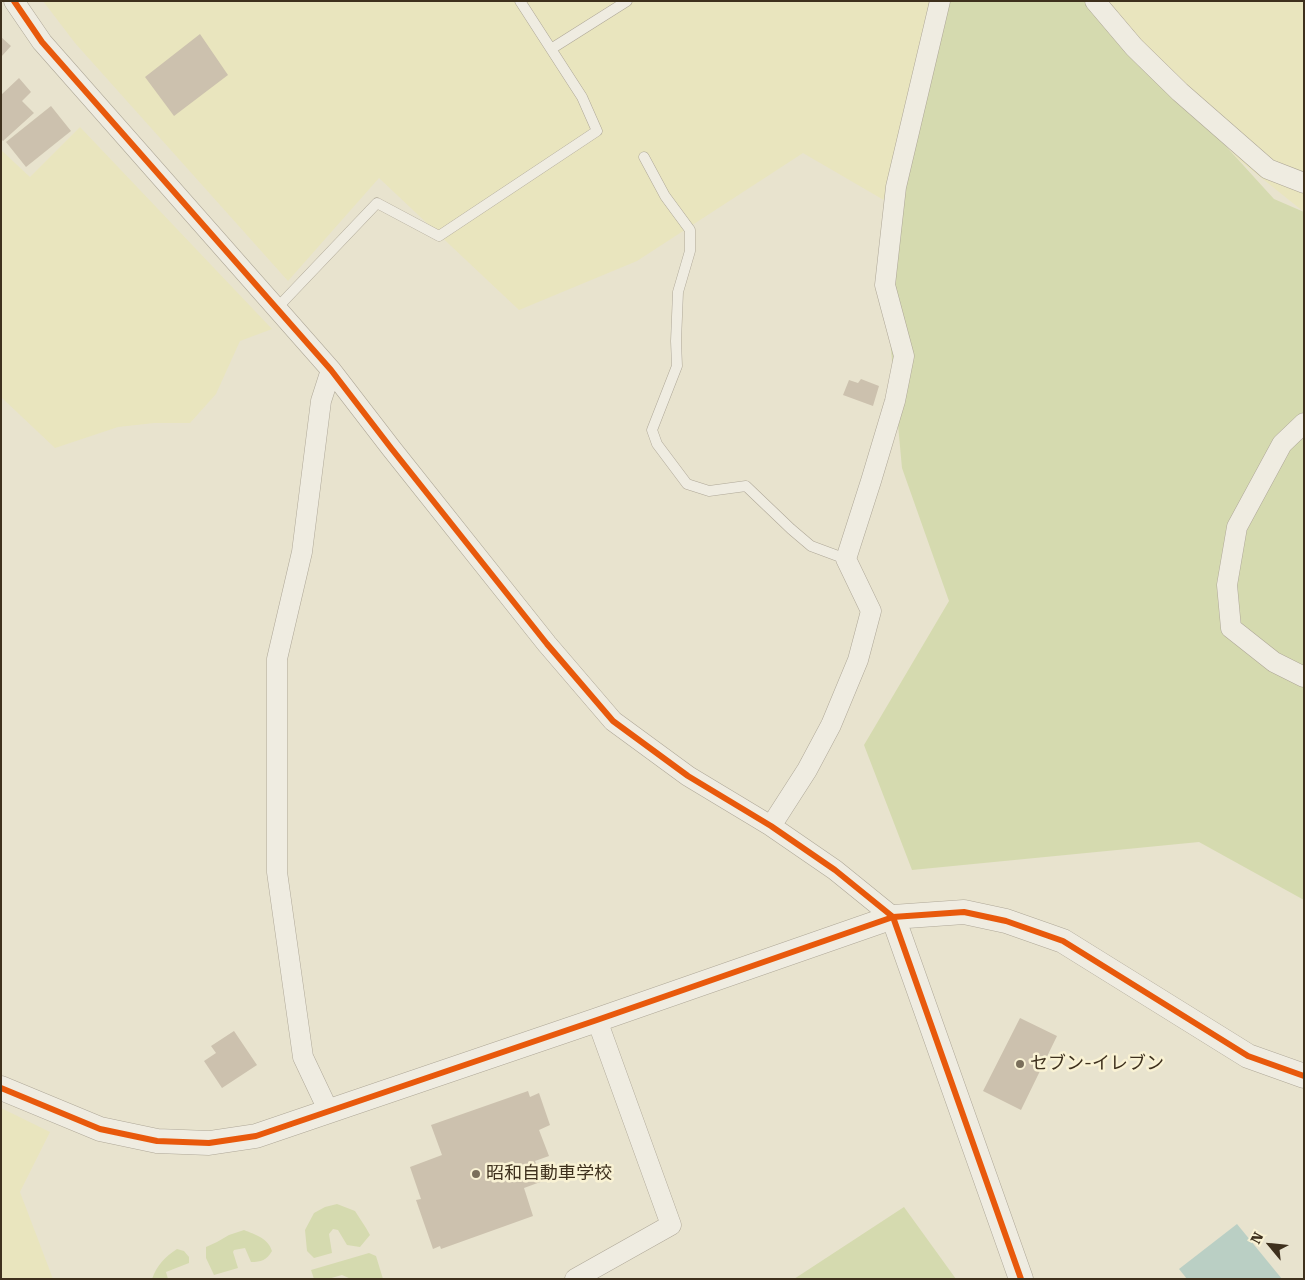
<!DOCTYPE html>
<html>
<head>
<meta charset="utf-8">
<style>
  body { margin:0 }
  #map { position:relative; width:1305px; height:1280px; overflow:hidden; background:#e8e3ce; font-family:"Roboto Serif",serif }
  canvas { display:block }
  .frame { position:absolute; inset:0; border:2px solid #3e301d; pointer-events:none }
  .north { position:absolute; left:1245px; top:1220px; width:50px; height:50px; -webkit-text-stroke:4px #f9f2d4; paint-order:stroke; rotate:298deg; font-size:14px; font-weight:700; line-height:20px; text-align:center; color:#3e301d }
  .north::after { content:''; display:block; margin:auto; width:18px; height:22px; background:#3e301d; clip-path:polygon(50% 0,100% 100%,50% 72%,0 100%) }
</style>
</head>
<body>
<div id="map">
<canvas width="1305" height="1280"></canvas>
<div class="frame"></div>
<div class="north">N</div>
</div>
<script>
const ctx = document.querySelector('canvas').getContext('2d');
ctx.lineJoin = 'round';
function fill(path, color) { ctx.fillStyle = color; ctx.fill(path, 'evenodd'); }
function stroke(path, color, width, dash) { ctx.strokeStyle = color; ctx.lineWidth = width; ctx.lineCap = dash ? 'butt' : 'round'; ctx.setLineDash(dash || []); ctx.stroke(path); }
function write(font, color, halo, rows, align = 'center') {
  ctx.font = font + ' "Roboto Serif","Noto Sans JP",serif'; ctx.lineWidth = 5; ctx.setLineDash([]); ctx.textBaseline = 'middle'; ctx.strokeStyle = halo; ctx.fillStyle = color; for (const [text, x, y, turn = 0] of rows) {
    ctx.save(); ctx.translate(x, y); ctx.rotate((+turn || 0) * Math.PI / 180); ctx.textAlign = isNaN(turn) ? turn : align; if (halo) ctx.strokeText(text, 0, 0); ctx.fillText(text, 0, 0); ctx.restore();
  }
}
fill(new Path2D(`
  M43,1H939L894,206L803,153L637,261L519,310L379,178L288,281L75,43Z
  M1095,1H1304V212L1238,159Z
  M80,127L272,329L240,341L216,394L190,423H154L118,427L55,448L1,397V150L30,177Z
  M1,1108L50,1132L20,1192L53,1279H1Z`), '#e9e5be');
fill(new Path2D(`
  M929,1H1098L1120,30L1274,199L1304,212V900L1199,842L912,870L864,745L949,601L902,468L885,285L903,158Z
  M337,1204L355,1211L366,1228L370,1235L360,1247L347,1245L338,1230L333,1229L329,1234L332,1253L314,1258L307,1251L305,1230L314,1213L325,1207Z
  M904,1207L956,1279H794Z
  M244,1230C256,1235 268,1238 272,1251C267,1260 261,1262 251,1262L245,1248L234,1250L233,1252L238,1268L214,1275L206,1258V1247L217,1242L229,1235Z
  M177,1249L184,1251L189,1257V1263L166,1272L168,1279H152C157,1265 165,1257 177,1249Z
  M369,1253L376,1256L383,1279H351L342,1275L328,1279H314L311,1270Z`), '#d5daaf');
fill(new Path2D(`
  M1237,1224L1282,1279H1187L1179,1269Z`), '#bacfc4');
fill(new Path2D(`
  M200,34L228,75L174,116L145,77Z
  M1,37L11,46L1,57Z
  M19,78L31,92L22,101L34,113L3,141L1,139V95Z
  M51,106L71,131L26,167L6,142Z
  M861,379L879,386L873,406L843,395L849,380L858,383Z
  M1020,1018L1057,1036L1021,1110L983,1091Z
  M234,1031L257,1065L222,1088L204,1061L216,1053L211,1046Z
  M528,1091L530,1097L539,1093L550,1125L539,1130L549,1156L535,1161L543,1181L524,1188L533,1216L441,1249L440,1246L433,1249L416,1200L421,1199L410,1167L442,1155L431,1125Z`), '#ccc1ae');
const service = new Path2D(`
  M551,49L627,1
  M644,157L665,196L690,230V251L678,292L676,341L677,366L652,430L657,444L687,484L709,491L746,486L791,529L811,546L846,559
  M277,308L377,203L439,236L597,131L582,97L520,1`);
const minor = new Path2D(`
  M14,1L42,42L331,370L391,448L547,644L613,721L688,776L771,826L835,870L893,917
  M1095,1L1134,47L1180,92L1268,169L1304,183
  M1304,423L1282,444L1237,527L1227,585L1231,628L1274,662L1304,677
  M771,826L807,770L831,725L858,660L871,611L846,559L871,481L895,401L904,356L885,285L896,187L940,1
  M329,1112L303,1057L277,872V659L302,552L321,401L331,370
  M575,1279L671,1225L597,1020`);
const tertiary = new Path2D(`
  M893,917L1021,1279
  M1,1088L100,1129L157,1141L209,1143L256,1136L597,1020L893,917L964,912L1006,921L1063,941L1248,1056L1304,1076`);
stroke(service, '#aea797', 11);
stroke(minor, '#aea797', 21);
stroke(tertiary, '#aea797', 25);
stroke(service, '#efece1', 10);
stroke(minor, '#efece1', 20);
stroke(tertiary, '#efece1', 24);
stroke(new Path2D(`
  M14,1L42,42L331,370L391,448L547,644L613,721L688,776L771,826L835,870L893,917L1021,1279
  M1,1088L100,1129L157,1141L209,1143L256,1136L597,1020L893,917L964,912L1006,921L1063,941L1248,1056L1304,1076`), '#e8590c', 6);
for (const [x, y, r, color] of [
  [1020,1064,5,"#7a6f5b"],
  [476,1174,5,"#7a6f5b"]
]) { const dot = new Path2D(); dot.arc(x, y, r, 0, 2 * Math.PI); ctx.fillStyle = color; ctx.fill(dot); stroke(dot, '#f9f2d4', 2); }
write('18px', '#3e301d', '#f9f2d4', [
  ["セブン-イレブン",1030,1064],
  ["昭和自動車学校",486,1174]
], 'left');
</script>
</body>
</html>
